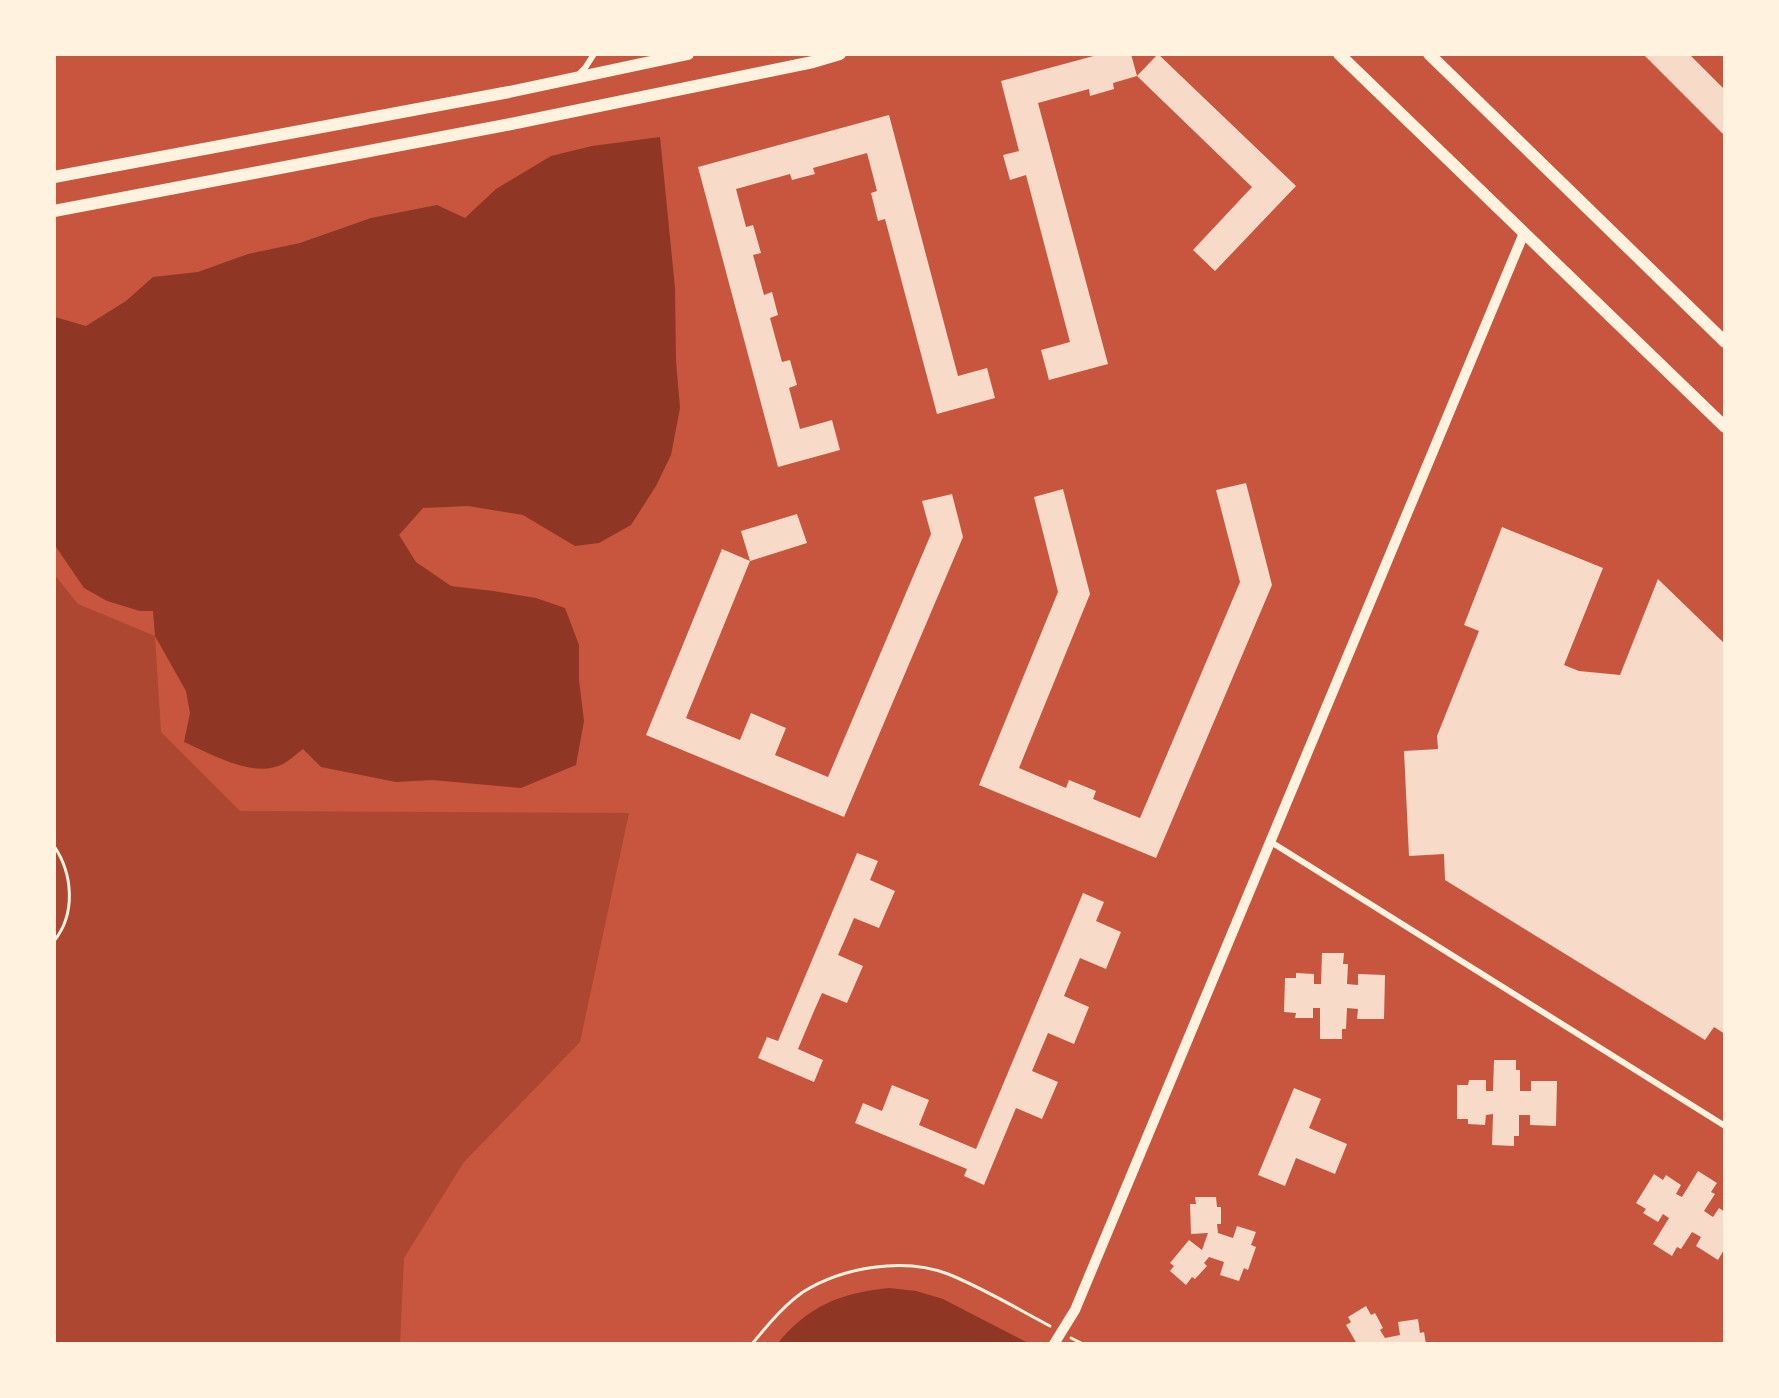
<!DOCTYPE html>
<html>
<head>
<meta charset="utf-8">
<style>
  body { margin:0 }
  #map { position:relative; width:1779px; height:1398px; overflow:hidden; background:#c8553d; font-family:"Archivo Narrow",sans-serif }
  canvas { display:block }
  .frame { position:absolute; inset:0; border:56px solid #fff3e0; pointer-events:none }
</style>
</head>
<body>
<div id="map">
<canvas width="1779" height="1398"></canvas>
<div class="frame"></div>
</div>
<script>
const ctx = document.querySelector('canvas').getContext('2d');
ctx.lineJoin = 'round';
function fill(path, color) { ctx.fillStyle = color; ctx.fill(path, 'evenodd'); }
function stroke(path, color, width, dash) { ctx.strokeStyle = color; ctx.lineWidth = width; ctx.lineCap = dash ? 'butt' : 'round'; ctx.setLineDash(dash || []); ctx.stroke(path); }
fill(new Path2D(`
  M54,574L78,604L155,636L161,732L240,811L629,813L580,1042L464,1162L404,1258L400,1344H54Z`), '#ae4732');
fill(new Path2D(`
  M660,137L675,288L676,361L680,408L671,455L656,486L631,525L599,543L575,546L523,515L468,506L423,508L399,535L416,562L451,586L493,591L536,598L565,608L579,645V680L584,721L576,765L521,788L432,780L396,782L321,767L303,749C296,754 290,760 283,764C254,779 211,754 184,742L190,713L186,691L155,636L153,611H140L107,601L84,588L54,544L55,317L86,326L126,301L153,277L198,272L248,254L300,243L371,218L437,205L465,218L496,189L551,156L592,146Z
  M889,1288L916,1291L943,1299L1030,1344H777C808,1306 840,1293 889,1288Z`), '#8f3625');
fill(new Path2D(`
  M1101,54H1131L1137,76L1158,54L1296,186L1215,271L1193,250L1252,187L1137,76L1113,83L1114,89L1090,96L1089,89L1038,103L1108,364L1049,380L1041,350L1070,342L1026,175L1010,180L1003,155L1019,151L1001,81Z
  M1643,54H1689L1725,90V136Z
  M889,115L958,376L987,368L995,398L937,414L885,219L878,221L871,193L877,191L867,153L813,168L815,174L792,180L790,174L736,189L746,227L753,225L761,253L753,255L764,295L772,292L778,315L770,318L782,362L790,360L797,385L789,388L800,429L832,420L840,450L778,467L698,167Z
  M1246,483L1272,585L1156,858L979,785L1058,592L1034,497L1063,489L1090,594L1019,768L1066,788L1069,780L1096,791L1093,799L1140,818L1240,582L1216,490Z
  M952,494L963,537L844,817L646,735L722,549L750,561L741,531L797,514L807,543L750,561L686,718L740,740L751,713L786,728L775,755L828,777L931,534L922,501Z
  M1502,527L1603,568L1564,665L1579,671L1620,675L1658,579L1725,644V1034L1714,1027L1705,1040L1445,880L1444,854L1409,856L1404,751L1438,749L1437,736L1479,631L1464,625Z
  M857,853L878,861L870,880L895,891L879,928L854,918L846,937L838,955L863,966L847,1003L822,993L814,1011L798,1049L823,1060L814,1082L758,1058L767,1037L778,1041Z
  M1083,893L1104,902L1096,921L1121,932L1106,969L1080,958L1064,996L1089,1007L1074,1044L1048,1033L1032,1071L1058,1082L1042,1119L1016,1108L984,1185L964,1176L967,1169L855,1123L863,1103L882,1111L892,1085L929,1100L919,1125L976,1149Z
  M1322,953H1344L1343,964H1348L1347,984L1358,985V974L1385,975L1384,1019H1357L1358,1009L1347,1008L1346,1029H1342V1039H1320V1008H1313V1018H1295L1296,1013L1284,1012L1285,978H1296V973L1314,974V984H1321Z
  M1494,1060H1516V1070H1520V1091H1531V1081H1557L1556,1126L1530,1125V1115H1519V1136H1514V1146L1492,1145L1493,1114L1486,1115L1485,1125L1468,1124V1119H1457V1085H1468L1469,1080H1486V1091H1493Z
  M1294,1088L1321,1099L1309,1128L1347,1144L1335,1174L1296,1158L1285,1186L1258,1175Z
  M1698,1171L1717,1183L1711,1192L1715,1194L1704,1211L1713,1217L1719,1208L1725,1212V1248L1718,1260L1696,1246L1701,1237L1692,1232L1681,1249L1677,1247L1672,1256L1653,1244L1669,1218L1663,1214L1658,1222L1643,1213L1646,1209L1636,1203L1654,1174L1663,1180L1666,1175L1681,1185L1676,1194L1682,1197Z
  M1195,1197H1216L1217,1207H1221V1224H1217L1218,1233L1233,1238L1237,1226L1256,1232L1251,1245L1256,1247L1248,1270L1244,1268L1239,1281L1220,1275L1224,1262L1209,1257L1204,1263L1207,1266L1195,1279L1192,1277L1186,1285L1170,1271L1174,1266L1170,1263L1189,1240L1202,1250L1208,1233L1191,1234L1190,1204H1196Z
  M1366,1306L1371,1315L1375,1313L1383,1328L1380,1330L1385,1338L1400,1335L1398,1322L1418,1319L1420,1333L1424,1332L1426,1344H1376V1343L1357,1344L1346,1325L1351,1322L1348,1317Z`), '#f7dbc8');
stroke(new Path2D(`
  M54,846C73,874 76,914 54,941
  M1071,1338L1083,1344
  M752,1344C768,1325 783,1306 803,1292C843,1267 904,1257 948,1274C983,1288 1016,1308 1050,1326`), '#fff3e0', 3);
stroke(new Path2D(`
  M578,75L585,68L594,54
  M1271,842L1725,1126`), '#fff3e0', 6);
stroke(new Path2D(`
  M1054,1344L1075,1310L1524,233`), '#fff3e0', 10);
stroke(new Path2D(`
  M1339,54L1725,427
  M1429,54L1725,342
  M54,177L509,92L688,54
  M54,211L511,124L813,62L840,54`), '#fff3e0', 12);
</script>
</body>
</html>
